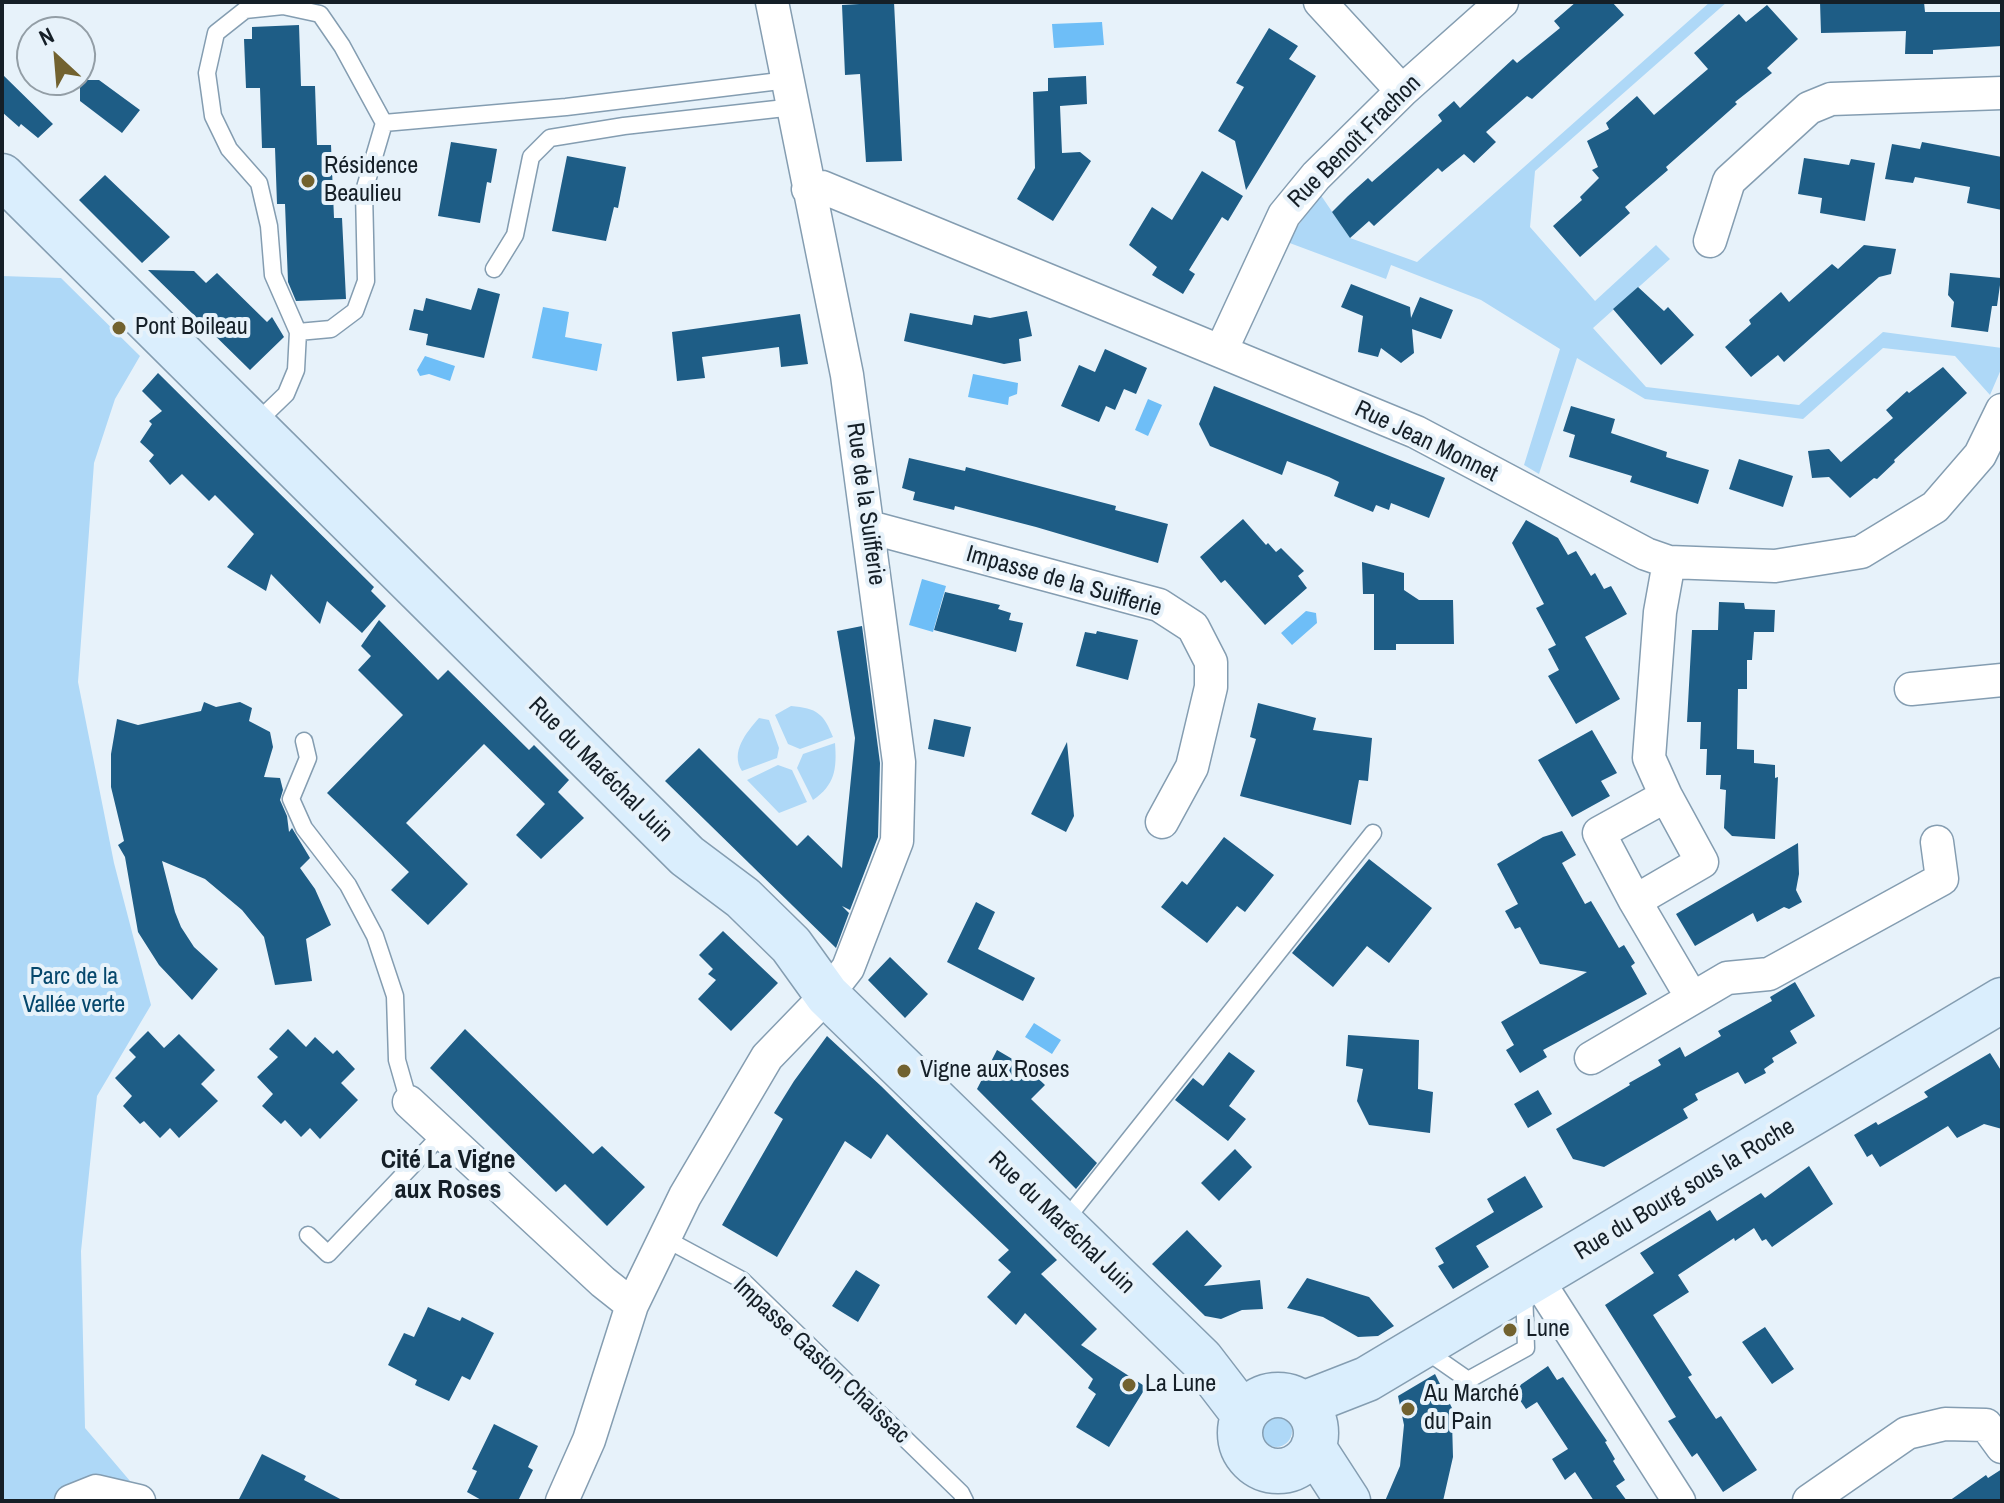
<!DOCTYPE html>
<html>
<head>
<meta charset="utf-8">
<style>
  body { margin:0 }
  #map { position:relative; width:2004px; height:1503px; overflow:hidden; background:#e7f2fa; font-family:"Archivo Narrow",sans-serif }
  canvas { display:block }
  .frame { position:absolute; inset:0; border:4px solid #151f27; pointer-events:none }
  .north { position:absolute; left:16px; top:16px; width:80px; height:80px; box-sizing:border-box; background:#e7f2fa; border:2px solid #939ea6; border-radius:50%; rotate:334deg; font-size:22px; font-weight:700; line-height:32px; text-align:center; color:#151f27 }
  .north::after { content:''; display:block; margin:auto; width:28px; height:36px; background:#72622f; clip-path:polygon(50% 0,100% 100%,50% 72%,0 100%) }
</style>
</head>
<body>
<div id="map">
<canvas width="2004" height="1503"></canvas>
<div class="frame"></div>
<div class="north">N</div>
</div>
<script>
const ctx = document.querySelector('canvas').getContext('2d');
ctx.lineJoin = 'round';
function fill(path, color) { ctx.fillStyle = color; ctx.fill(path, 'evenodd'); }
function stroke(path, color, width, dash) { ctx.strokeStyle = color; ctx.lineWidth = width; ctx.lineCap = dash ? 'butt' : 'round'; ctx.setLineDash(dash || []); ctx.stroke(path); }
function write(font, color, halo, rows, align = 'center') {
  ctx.font = font + ' "Archivo Narrow",sans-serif'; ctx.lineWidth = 8; ctx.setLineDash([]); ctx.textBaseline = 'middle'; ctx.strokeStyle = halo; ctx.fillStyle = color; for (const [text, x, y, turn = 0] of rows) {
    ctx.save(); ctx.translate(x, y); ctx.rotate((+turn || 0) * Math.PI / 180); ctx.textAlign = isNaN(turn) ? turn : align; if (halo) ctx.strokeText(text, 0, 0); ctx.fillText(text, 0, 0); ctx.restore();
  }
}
fill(new Path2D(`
  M1710,2H1727L1535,171L1530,227L1595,301L1656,245L1670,259L1593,328L1646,387L1799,405L1883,332L2002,348V367L1990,395L1955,356L1883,348L1803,419L1645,399L1577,358L1539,474L1524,465L1560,349L1481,300L1391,265L1386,279L1287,242L1320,194L1350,238L1417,262Z
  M2,276L61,278L140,356L115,399L94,463L78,682L114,863L151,1005L97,1096L81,1251L85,1428L147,1501H2Z
  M791,706C817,708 824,714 833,737L800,749L788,744L775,715Z
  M759,718L769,720L779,748L777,758L742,771C730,752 746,733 759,718Z
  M835,743C837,769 835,785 813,800L797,768L803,754Z
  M778,765L792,770L807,802L779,813L747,780Z
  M1260 1431a16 16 0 1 1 32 0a16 16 0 1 1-32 0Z`), '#aed8f7');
fill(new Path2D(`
  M1102,22L1104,45L1054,48L1052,24Z
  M543,307L569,312L565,337L602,344L597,371L532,358Z
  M425,356L455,366L450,381L429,374L420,376L417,370Z
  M973,374L1018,383L1017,394L1009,397L1008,405L968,397Z
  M1148,399L1162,405L1148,436L1135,430Z
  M922,579L946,586L933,632L909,625Z
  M1306,611L1316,613L1317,623L1292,645L1281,633Z
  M1034,1023L1061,1040L1052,1054L1025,1037Z`), '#6ebef7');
fill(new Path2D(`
  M894,2L902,161L866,162L860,74L845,75L842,5Z
  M1576,2H1612L1624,15L1532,99L1527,96L1486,132L1496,142L1474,163L1464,154L1442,172L1438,168L1374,226L1369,221L1350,238L1332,212L1348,196L1368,178L1372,182L1442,121L1438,115L1454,101L1460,108L1513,59L1517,63L1560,28L1554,21Z
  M1820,2H1924L1925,12H2002V46L1933,50V54H1905L1906,31L1821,33Z
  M1767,5L1798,39L1767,68L1772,73L1735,102L1737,104L1666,167L1668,170L1625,207L1630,213L1580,257L1553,226L1582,200L1580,197L1599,178L1592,170L1598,167L1587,141L1609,129L1606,123L1637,96L1654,115L1708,69L1694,53L1739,14L1746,22Z
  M299,25L301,86H315L317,145H331L334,218H342L346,299L296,301L288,282L285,204H277L275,148H262L260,88H246L244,39H252V27Z
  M1269,28L1298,46L1289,59L1316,76L1246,190L1235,141L1218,131L1244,87L1236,83Z
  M2,74L53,124L38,138L21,124L19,127L2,112Z
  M1086,76L1087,104L1060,106L1062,153L1080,152L1091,161L1053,221L1017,199L1035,168L1033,92L1048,91V78Z
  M80,80H99L140,110L122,133L80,101Z
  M451,142L497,149L491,183L487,182L480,223L438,216Z
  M1922,142L2002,157V210L1967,203L1970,187L1915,177L1913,183L1885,179L1892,144L1920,149Z
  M567,156L626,167L618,208L614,207L606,241L552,231Z
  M1804,158L1849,165L1851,159L1875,163L1865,221L1820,213L1822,198L1798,194Z
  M1202,171L1243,196L1228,221L1222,217L1189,270L1195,274L1183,294L1152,275L1157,267L1129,245L1152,207L1172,220Z
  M105,175L170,237L142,263L79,200Z
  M1864,245L1896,249L1891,274L1879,277L1784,362L1778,355L1751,377L1725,347L1751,324L1749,320L1781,292L1789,302L1832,264L1838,269Z
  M148,270L194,271L206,283L217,273L267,322L272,317L284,337L250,370Z
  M1950,273L2001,278L1997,306H1992L1988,332L1951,327L1954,302L1948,295Z
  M1351,284L1410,307L1411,318L1420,297L1453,310L1441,339L1412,329L1414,353L1401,363L1381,348L1378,357L1358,352L1363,316L1341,307Z
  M1638,287L1664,311L1668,307L1694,335L1661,365L1613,309Z
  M478,288L500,294L484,358L426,345L428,334L409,330L414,309L423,311L426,298L471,310Z
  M1027,311L1032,336L1019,339L1021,361L1004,364L904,341L910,313L972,325L974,315L990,318Z
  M800,314L808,364L781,367L779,347L702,357L705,378L677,381L672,332Z
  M1105,349L1147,368L1136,394L1124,389L1115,410L1106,406L1099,422L1061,406L1079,365L1095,372Z
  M1943,367L1967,393L1894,460L1895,462L1877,479L1874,478L1850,498L1829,477L1812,478L1808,451L1829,449L1841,462L1893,418L1886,410L1907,391L1909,393Z
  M158,373L374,587L371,591L386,606L362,633L327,601L320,624L271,574L266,591L227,567L254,534L215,495L209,501L182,474L170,485L149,461L154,455L140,442L152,424L149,421L162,411L142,391Z
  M1214,386L1445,478L1429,518L1391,503L1389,510L1376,505L1373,512L1334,496L1339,482L1329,477L1287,461L1282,475L1210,446L1199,424Z
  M1571,406L1615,419L1611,433L1667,452L1666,457L1709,470L1698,504L1630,482L1632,476L1569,457L1575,435L1563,431Z
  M909,458L965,471L966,467L1116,506L1115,510L1168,524L1158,563L1036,527L955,506L954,510L913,500L915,492L902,488Z
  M1739,459L1793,476L1783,507L1729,489Z
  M1243,519L1266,545L1268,543L1276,552L1281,548L1304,571L1298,576L1307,588L1265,625L1225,580L1221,583L1200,557Z
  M1526,520L1558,538L1568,555L1576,551L1591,576L1595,573L1604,589L1611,586L1627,614L1585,637L1620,699L1576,724L1548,676L1559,670L1548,649L1556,645L1536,608L1544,604L1512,543Z
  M1362,562L1404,573V590L1419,600H1453L1454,644H1396V650H1374V594H1363Z
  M945,592L1000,605L998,609L1011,613L1009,620L1023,623L1016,652L934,630Z
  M1719,602L1744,603L1745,609L1775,610L1774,632H1754L1752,660H1747V689H1738L1737,749L1754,750V763L1775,765V778L1778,777L1775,839L1732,836L1724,828L1726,790L1720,789L1721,775H1706L1707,749H1700L1701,722H1687L1692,630H1718Z
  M379,620L438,680L448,670L529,750L534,745L569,780L558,792L584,818L541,859L516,835L545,804L484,744L406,823L468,884L428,925L391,890L409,872L327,793L403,715L358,670L371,656L361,646Z
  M862,626L880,763L878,837L850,910L842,906L849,913L836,948L665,781L699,748L797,846L808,835L842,868L855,738L837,631Z
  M1097,631L1138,640L1128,680L1076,666L1085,632L1096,634Z
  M204,702L216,707L240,702L252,708L249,721L270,732L273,747L264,777L280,778L283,790L280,800L287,816L289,832L292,828L310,858L300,868L315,889L331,925L306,939L312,981L275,985L264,937L242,910L205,879L162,861L175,912L181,927L194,947L218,969L192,1000L159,965L138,932L125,857L118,845L124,841L111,787V754L117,719L138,725L201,711Z
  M1258,703L1316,718L1313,730L1372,738L1368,781L1359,780L1351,825L1240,796L1256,739L1250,737Z
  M934,719L971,727L964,757L928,749Z
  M1592,730L1617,773L1601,781L1610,796L1572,817L1538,760Z
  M1067,742L1074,816L1066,832L1031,814Z
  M1562,831L1576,855L1562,863L1585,904L1591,901L1619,948L1624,945L1635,963L1631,966L1647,994L1543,1050L1547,1057L1520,1073L1506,1050L1514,1045L1501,1022L1587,972L1540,964L1520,927L1515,929L1505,911L1518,904L1497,864L1543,837Z
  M1224,837L1274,875L1245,912L1237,906L1207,943L1161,907L1182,881L1187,885Z
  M1798,843L1799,874L1796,890L1802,902L1789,909L1784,907L1757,922L1753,913L1695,946L1676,914Z
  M1369,859L1432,908L1389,963L1367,946L1333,987L1292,953Z
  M976,902L995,912L978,949L1035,978L1023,1001L947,962Z
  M723,931L778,983L731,1031L698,999L716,980L708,974L713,969L699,955Z
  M890,957L928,994L905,1018L868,980Z
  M1795,982L1815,1016L1790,1031L1797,1043L1772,1058L1774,1062L1764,1069L1766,1073L1745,1084L1738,1072L1695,1094L1698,1100L1683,1109L1688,1118L1604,1167L1573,1159L1556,1129L1630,1085L1629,1083L1661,1065L1658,1060L1680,1047L1685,1057L1721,1036L1718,1031L1772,1001L1770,997Z
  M288,1029L306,1047L315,1037L333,1054L337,1050L355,1069L341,1083L358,1100L320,1139L310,1128L301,1137L285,1120L281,1124L262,1106L273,1094L257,1077L278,1057L269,1049Z
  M465,1029L593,1154L602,1146L645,1187L607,1226L565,1184L556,1192L430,1068Z
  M148,1031L164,1048L179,1034L215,1070L201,1084L218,1101L179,1138L170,1128L160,1138L144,1121L140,1124L123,1106L132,1096L115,1078L136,1057L129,1050Z
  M1348,1035L1419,1040L1418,1089L1433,1092L1430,1133L1369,1125L1357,1101L1363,1069L1346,1066Z
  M827,1036L881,1086L1057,1260L1041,1274L1097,1329L1081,1345L1146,1387L1109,1447L1076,1427L1096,1394L1088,1388L1093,1379L1025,1313L1016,1325L987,1297L1011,1272L998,1260L1009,1250L887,1134L871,1159L845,1141L777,1257L722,1225L783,1119L774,1113L794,1081Z
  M997,1050L1026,1067L1045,1085L1031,1099L1097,1163L1076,1189L977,1089Z
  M1229,1052L1255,1071L1229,1106L1246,1119L1228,1141L1175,1100L1193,1078L1203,1086Z
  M1990,1053L2002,1072V1129L1984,1124L1957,1138L1948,1126L1880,1167L1872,1154L1867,1157L1854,1135L1876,1122L1878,1125L1928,1097L1924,1092Z
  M1538,1090L1552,1114L1528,1128L1514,1104Z
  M1235,1149L1252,1167L1219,1201L1201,1183Z
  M1809,1166L1833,1204L1772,1247L1766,1239L1762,1241L1754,1228L1735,1241L1734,1238L1678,1275L1689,1292L1653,1315L1692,1375L1688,1377L1716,1419L1721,1416L1757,1470L1723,1492L1697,1453L1692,1457L1668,1421L1676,1417L1605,1305L1654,1273L1640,1253L1710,1210L1717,1221L1761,1193L1765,1198Z
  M1525,1176L1543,1207L1476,1246L1489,1267L1453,1289L1438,1266L1444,1263L1435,1248L1494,1212L1487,1199Z
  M1187,1230L1222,1266L1204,1286L1260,1280L1263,1309L1242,1310L1221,1319L1205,1316L1152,1264Z
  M856,1270L880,1285L858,1322L832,1306Z
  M1307,1278L1369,1297L1394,1326L1378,1336L1358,1337L1323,1317L1287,1308Z
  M428,1307L460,1321L462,1317L494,1333L470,1380L462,1376L449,1401L415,1385L417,1380L388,1365L404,1333L414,1337Z
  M1765,1327L1794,1369L1772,1384L1742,1342Z
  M1548,1366L1557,1380L1563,1377L1607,1441L1605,1442L1615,1459L1613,1461L1625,1480L1616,1486L1627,1501H1594L1575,1472L1565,1480L1552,1459L1568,1449L1537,1402L1526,1409L1513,1390Z
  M1435,1374L1457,1418L1452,1421L1453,1457L1443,1501H1385L1400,1466L1404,1425L1398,1396Z
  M494,1424L538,1446L528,1467L533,1470L518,1501H483L467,1492L477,1471L472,1469Z
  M262,1454L306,1476L304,1480L344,1501H238Z
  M2002,1469V1501H1949L1986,1475L1988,1478Z`), '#1e5d86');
const service = new Path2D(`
  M494,269L515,235L531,157L550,138L624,126L794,107
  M298,332L331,329L355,311L366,281L364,191L384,123
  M256,423L286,394L296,370L298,332L273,275L269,226L259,183L229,149L213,116L207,73L216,33L245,10L283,6L320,14L342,46L384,123L566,107L788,80
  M304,741L308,758L291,799L304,828L348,885L375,936L395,996L397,1060L409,1102
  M1063,1223L1373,833
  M308,1235L328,1254L443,1133
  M664,1238L742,1280L961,1493L965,1501
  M1422,1348L1468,1380L1526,1348L1524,1289`);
const minor = new Path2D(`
  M1320,2L1402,91
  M808,189L822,187L1416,432L1646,554L1669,562L1775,566L1861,552L1935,507L1980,455L2002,410
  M1710,241L1729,181L1809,108L1831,99L2002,93
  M1221,351L1284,215L1316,176L1402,91L1502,2
  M869,527L1159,605L1193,627L1211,662V687L1192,767L1162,822
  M1911,689L2002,680
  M1666,796L1599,833L1635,901L1702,862L1666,796L1649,758L1660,612L1669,562
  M1635,901L1692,998
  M1591,1058L1727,978L1769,974L1942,879L1937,842
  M409,1102L603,1282L632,1305L589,1440L562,1501
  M1537,1279L1679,1501
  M632,1305L685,1196L767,1057L827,995L848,968L897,841L899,762L847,375L772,2
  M71,1501L96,1491L139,1501
  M1809,1501L1907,1433L1945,1424L1986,1425L2002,1447`);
const secondary = new Path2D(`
  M2,176L687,856L743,898L791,945L827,995L1201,1359L1244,1415
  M1240 1433a38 38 0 1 1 76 0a38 38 0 1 1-76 0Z
  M1303,1404L1367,1379L2002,1000
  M1313,1447L1348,1501`);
stroke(service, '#849db1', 19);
stroke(minor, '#849db1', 35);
stroke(secondary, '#849db1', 47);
stroke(service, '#fff', 16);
stroke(minor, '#fff', 32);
stroke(secondary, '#daeefd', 44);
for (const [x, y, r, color] of [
  [308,181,8,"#72622f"],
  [119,328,8,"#72622f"],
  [904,1071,8,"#72622f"],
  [1510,1330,8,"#72622f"],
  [1129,1385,8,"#72622f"],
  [1408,1409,8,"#72622f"]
]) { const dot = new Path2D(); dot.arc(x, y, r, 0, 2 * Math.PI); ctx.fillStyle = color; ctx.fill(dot); stroke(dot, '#e7f2fa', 3); }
write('24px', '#151f27', '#e7f2fa', [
  ["Rue Benoît Frachon",1355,142,-45],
  ["Rue Jean Monnet",1426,442,26],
  ["Rue de la Suifferie",865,504,82],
  ["Impasse de la Suifferie",1064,582,16],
  ["Rue du Maréchal Juin",600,770,45],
  ["Rue du Bourg sous la Roche",1685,1190,-31],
  ["Rue du Maréchal Juin",1061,1223,44],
  ["Impasse Gaston Chaissac",821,1361,43]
]);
write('24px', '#151f27', '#e7f2fa', [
  ["Résidence",324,167],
  ["Beaulieu",324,195],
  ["Pont Boileau",135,328],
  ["Vigne aux Roses",920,1071],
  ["Lune",1526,1330],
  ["La Lune",1145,1385],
  ["Au Marché",1424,1395],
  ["du Pain",1424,1423]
], 'left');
write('24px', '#05476c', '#e7f2fa', [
  ["Parc de la",74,978],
  ["Vallée verte",74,1006]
]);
write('bold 26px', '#151f27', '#e7f2fa', [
  ["Cité La Vigne",448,1161],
  ["aux Roses",448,1191]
]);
</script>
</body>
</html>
